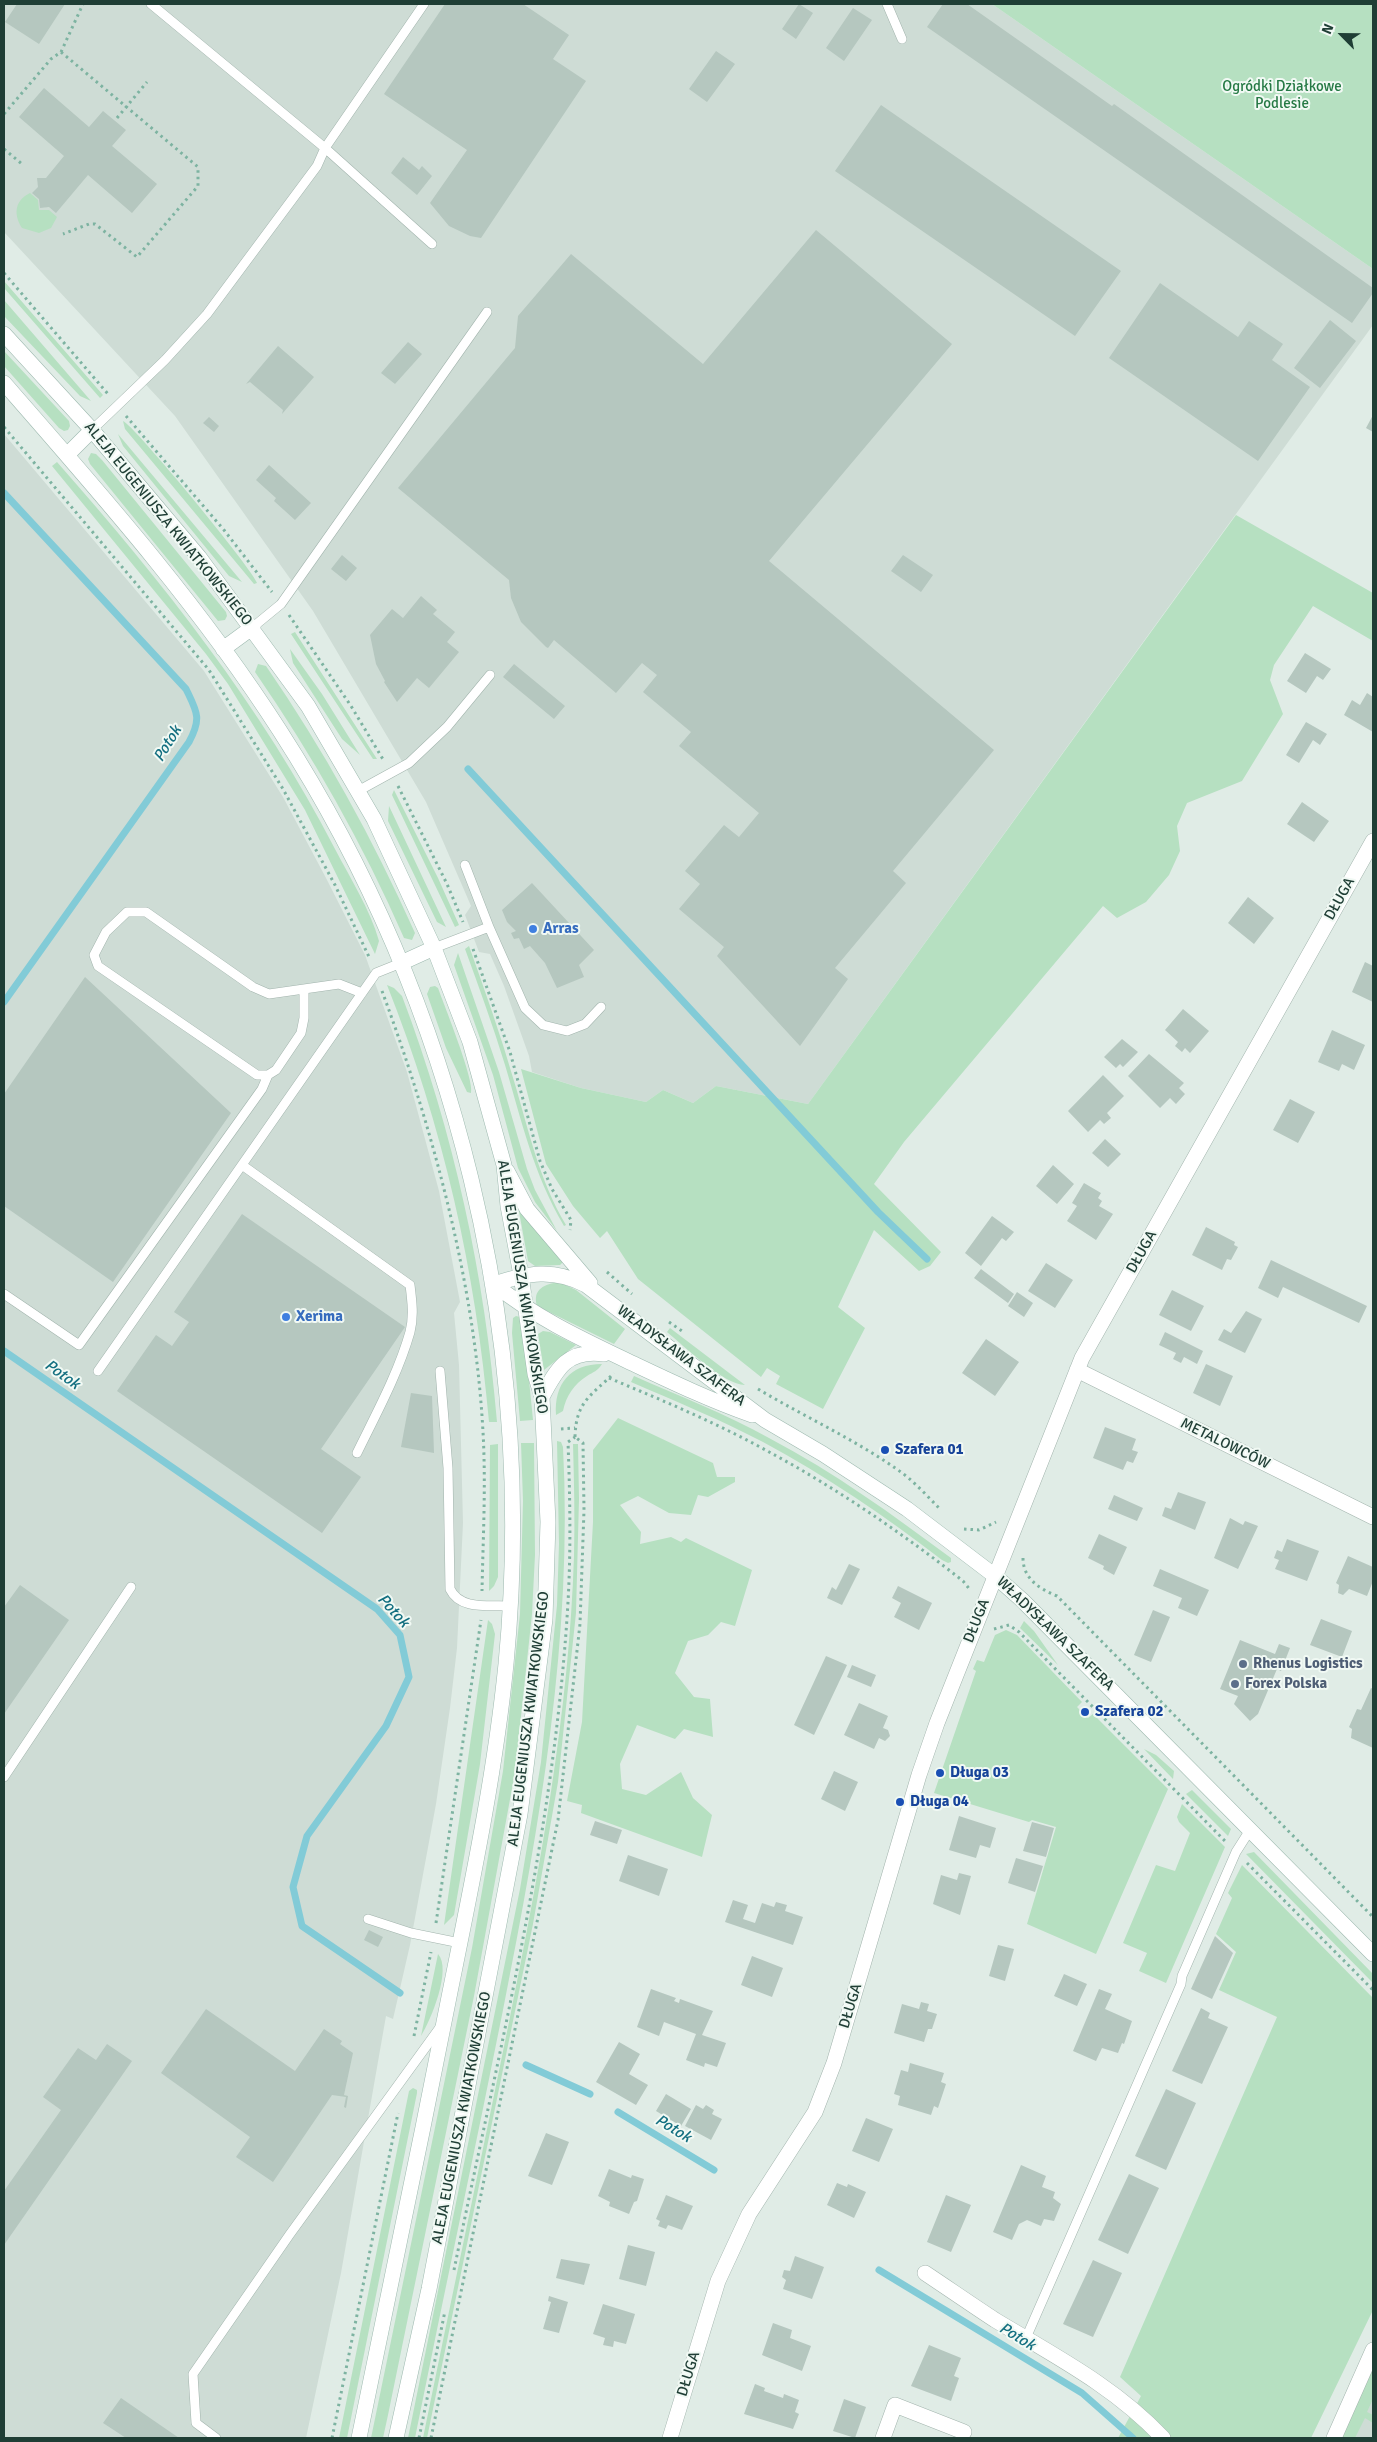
<!DOCTYPE html>
<html>
<head>
<meta charset="utf-8">
<style>
  body { margin:0 }
  #map { position:relative; width:1377px; height:2442px; overflow:hidden; background:#e0ece6; font-family:Signika,sans-serif }
  canvas { display:block }
  .frame { position:absolute; inset:0; border:5px solid #1f3e35; pointer-events:none }
  .north { position:absolute; left:1317px; top:10px; width:50px; height:50px; -webkit-text-stroke:4px #f1f9f4; paint-order:stroke; rotate:293deg; font-size:14px; font-weight:700; line-height:20px; text-align:center; color:#1f3e35 }
  .north::after { content:''; display:block; margin:auto; width:18px; height:22px; background:#1f3e35; clip-path:polygon(50% 0,100% 100%,50% 72%,0 100%) }
</style>
</head>
<body>
<div id="map">
<canvas width="1377" height="2442"></canvas>
<div class="frame"></div>
<div class="north">N</div>
</div>
<script>
const ctx = document.querySelector('canvas').getContext('2d');
ctx.lineJoin = 'round';
function fill(path, color) { ctx.fillStyle = color; ctx.fill(path, 'evenodd'); }
function stroke(path, color, width, dash) { ctx.strokeStyle = color; ctx.lineWidth = width; ctx.lineCap = dash ? 'butt' : 'round'; ctx.setLineDash(dash || []); ctx.stroke(path); }
function write(font, color, halo, rows, align = 'center') {
  ctx.font = font + ' Signika,sans-serif'; ctx.lineWidth = 4; ctx.setLineDash([]); ctx.textBaseline = 'middle'; ctx.strokeStyle = halo; ctx.fillStyle = color; for (const [text, x, y, turn = 0] of rows) {
    ctx.save(); ctx.translate(x, y); ctx.rotate((+turn || 0) * Math.PI / 180); ctx.textAlign = isNaN(turn) ? turn : align; if (halo) ctx.strokeText(text, 0, 0); ctx.fillText(text, 0, 0); ctx.restore();
  }
}
fill(new Path2D(`
  M4,4H992L1373,269V325L808,1104L716,1086L693,1103L663,1090L646,1102L581,1088L532,1072L529,1056L504,986L490,954L479,952L465,915L471,906L426,802L313,611L175,416L4,232Z
  M4,434L204,671L283,797L326,878L365,955L407,1072L439,1191L460,1302L454,1313L459,1365L463,1523L457,1648L450,1708L436,1804L410,1945L393,2019L386,2016L341,2273L306,2438H4Z
  M1373,2395V2438H1354Z`), '#cedcd5');
fill(new Path2D(`
  M992,4H1373V269L1015,20Z
  M30,193L38,200L39,210H49L57,217L51,228L39,233L22,228C13,214 15,200 30,193Z
  M4,281L103,395L100,398L4,288Z
  M4,300L91,401L80,396L4,316Z
  M4,351L69,421L70,426L68,430L64,431L59,428L4,366Z
  M123,421C133,424 255,572 257,583L254,584L125,429Z
  M118,434L242,582L229,576L123,446Z
  M91,453L96,454L102,460L226,612L227,616L225,620L218,621L90,464L88,459Z
  M57,462C162,581 262,707 335,849C350,878 370,909 379,941L375,954L305,810L228,684L206,654L52,466Z
  M1236,515L1373,593V641L1313,606L1274,665L1270,680L1283,714L1242,781L1187,803L1177,826L1180,851L1169,875L1146,902L1117,918L1103,906L904,1142L874,1184L941,1252L930,1266L919,1271L874,1230L838,1307L865,1328L823,1409L776,1384L780,1376L767,1368L761,1377L638,1279L607,1231L600,1238L573,1206L546,1164L521,1069L581,1088L646,1102L663,1090L693,1103L716,1086L808,1104Z
  M295,632L377,759H373L291,634Z
  M290,649L322,694L360,755L342,739L293,663Z
  M258,664L266,666C324,750 373,839 415,933L412,940L404,938C363,844 313,756 255,672Z
  M394,790L438,878L459,925L455,927L392,795Z
  M389,806L446,927L437,922L388,821Z
  M469,946C485,991 501,1036 514,1081C529,1131 539,1180 566,1225L564,1226C533,1173 522,1122 505,1065C493,1026 479,987 465,949Z
  M458,953L499,1072L527,1169L535,1190L557,1231L535,1202L518,1168L493,1075L454,965Z
  M387,985L394,988L402,996C454,1133 485,1276 497,1422H489C476,1271 443,1126 387,985Z
  M435,986L438,988C444,1005 475,1081 471,1093L467,1092L446,1048L427,994L430,987Z
  M518,1206L563,1262L560,1265L535,1266L528,1261Z
  M559,1282L576,1290L625,1329L614,1344L537,1306C532,1289 545,1284 559,1282Z
  M516,1316L520,1317L528,1370L533,1420L520,1421L512,1333L513,1318Z
  M670,1328L745,1385C724,1385 684,1346 667,1332Z
  M543,1331L550,1332L576,1345L544,1370L538,1334Z
  M602,1364C598,1371 593,1372 587,1376C574,1384 566,1396 563,1411L556,1415C554,1384 570,1364 602,1364Z
  M634,1376C679,1396 726,1414 769,1438C834,1472 893,1515 951,1558V1562L948,1563L942,1560C885,1516 826,1476 763,1442C721,1420 675,1401 631,1382Z
  M618,1418L713,1463L717,1477H735V1482L708,1497L698,1495L691,1515L669,1513L638,1496L620,1505L641,1532L640,1544L671,1537L681,1542L686,1538L752,1570L735,1626L721,1622L708,1635L688,1641L675,1673L694,1697L710,1699L713,1737L684,1729L675,1739L637,1725L620,1764L622,1789L646,1795L681,1772L693,1798L712,1815L702,1857L581,1813L582,1805L567,1801L582,1722L593,1522V1450Z
  M557,1441L561,1442L563,1447C573,1637 540,1824 503,2010C475,2151 444,2292 416,2433L415,2438H408L520,1889L541,1762L557,1605L559,1544Z
  M521,1443H534L535,1555L532,1614L515,1772L474,1996L388,2415L383,2438H371L472,1948L503,1771L520,1614L523,1501Z
  M498,1444V1577L494,1586L489,1591L490,1445Z
  M573,1444H578L579,1499L576,1613L558,1782L533,1924L427,2438H423C451,2299 481,2161 509,2022C540,1868 569,1713 574,1556C575,1519 574,1481 573,1444Z
  M488,1620L492,1624L495,1634L480,1764L454,1915L444,1925Z
  M1024,1621L1034,1631L1058,1665L1020,1628Z
  M1006,1630L1017,1635L1082,1702L1077,1707L1088,1718L1093,1714L1168,1789L1096,1954L1027,1924L1056,1827L1032,1820L1029,1822L934,1793L976,1671L973,1669L977,1660L984,1662L995,1635Z
  M1144,1749L1156,1755L1174,1771L1173,1779Z
  M1192,1790L1231,1829L1228,1836L1186,1794Z
  M1182,1804L1225,1847L1166,1983L1139,1971L1147,1953L1123,1943L1156,1865L1175,1871L1190,1833L1179,1822L1177,1817Z
  M1254,1852L1373,1974V1983L1246,1854Z
  M1242,1865L1373,1998V2310L1311,2438H1118L1141,2396L1120,2377L1277,2017L1219,1990L1236,1952L1216,1934L1232,1898L1228,1893Z
  M438,1954C452,1969 431,2020 421,2036Z
  M413,2088L417,2090V2093L347,2438H339L409,2091Z
  M1373,2368V2399L1367,2412L1373,2415V2423L1365,2418L1355,2438H1341Z`), '#b6e0c1');
stroke(new Path2D(`
  M4,493L186,689C197,712 202,718 189,742L4,1002
  M468,769L878,1212L927,1259
  M4,1351L377,1609L400,1635L409,1677L386,1726L307,1836L293,1887L302,1926L400,1993
  M526,2065L590,2094
  M618,2112L714,2170
  M879,2270L1082,2393L1133,2438`), '#82cbd7', 7);
fill(new Path2D(`
  M17,4H65L39,44L5,22Z
  M445,4H523L569,35L553,59L586,81L481,238L470,236L449,226L430,203L467,150L384,94Z
  M799,4L813,13L796,39L782,29Z
  M943,4H967L1112,106L1114,104L1373,288V293L1352,323L927,27Z
  M853,8L872,20L844,61L826,48Z
  M716,51L735,64L707,102L689,89Z
  M44,88L89,127L103,111L126,130L112,146L157,184L132,213L88,175L56,213L49,207L40,208L39,199L32,193L38,187L37,178H46L64,156L19,117Z
  M881,105L1121,271L1075,336L835,171Z
  M403,157L419,170L422,166L432,176L417,195L391,173Z
  M816,230L952,344L769,561L994,750L893,871L906,883L835,968L848,979L800,1046L717,956L724,947L679,909L700,884L685,871L724,825L739,837L759,813L679,746L691,732L643,692L657,675L642,663L616,693L554,640L548,648L546,647L521,622L511,598L509,580L398,488L515,348L518,316L571,254L703,364Z
  M1160,283L1238,337L1249,321L1283,344L1272,360L1310,387L1258,461L1109,358Z
  M1330,320L1356,341L1320,388L1294,368Z
  M408,342L422,354L395,384L381,373Z
  M278,346L314,377L282,414L283,410L250,382L246,384Z
  M1373,415V432L1366,428Z
  M209,417L219,426L214,432L203,423Z
  M269,465L311,503L295,520L274,501L276,498L256,480Z
  M342,555L357,568L346,581L331,569Z
  M903,555L933,575L921,592L891,571Z
  M421,596L437,610L433,614L455,632L447,642L459,652L429,688L417,678L397,702L384,682L385,681L376,664L370,635L392,609L403,618Z
  M1305,653L1331,669L1323,680L1317,676L1306,693L1287,681Z
  M514,664L565,706L554,719L503,677Z
  M1367,693L1373,697V732L1344,715L1352,700L1360,705Z
  M1306,722L1327,734L1320,745L1313,740L1299,763L1286,755Z
  M1302,802L1329,821L1314,842L1287,824Z
  M532,883L594,950L579,965L584,977L557,988L545,963L530,946L524,949L519,938L514,939L511,933L516,931L507,922L502,910Z
  M1248,897L1274,918L1254,944L1228,923Z
  M1365,962L1373,966V1002L1352,992Z
  M85,977L231,1113L113,1282L4,1206V1094Z
  M1183,1009L1209,1031L1190,1053L1185,1048L1182,1052L1175,1046L1178,1042L1165,1030Z
  M1332,1030L1365,1045L1354,1070L1342,1064L1339,1071L1318,1062Z
  M1122,1039L1138,1052L1123,1067L1120,1064L1116,1068L1104,1057Z
  M1149,1054L1184,1083L1179,1088L1185,1094L1176,1104L1170,1098L1160,1108L1128,1076Z
  M1103,1075L1124,1096L1107,1113L1111,1118L1104,1124L1100,1120L1088,1132L1068,1111Z
  M1290,1099L1315,1112L1298,1143L1273,1130Z
  M1105,1139L1121,1154L1108,1167L1092,1153Z
  M1053,1165L1074,1184L1057,1204L1036,1186Z
  M1084,1183L1101,1193L1098,1198L1102,1201L1099,1206L1113,1214L1096,1240L1067,1221L1077,1206L1072,1203Z
  M242,1214L405,1327L321,1449L361,1477L322,1533L117,1391L156,1335L172,1346L189,1322L174,1312Z
  M992,1216L1014,1232L1006,1241L1002,1238L981,1266L965,1253Z
  M1206,1227L1235,1242L1234,1245L1238,1247L1231,1260L1227,1259L1222,1270L1192,1255Z
  M1271,1260L1367,1306L1359,1323L1283,1287L1278,1298L1258,1288Z
  M1046,1263L1073,1280L1055,1308L1028,1291Z
  M981,1269L1014,1294L1008,1303L974,1278Z
  M1172,1290L1204,1306L1191,1331L1159,1315Z
  M1017,1292L1033,1303L1024,1317L1008,1306Z
  M1246,1311L1262,1319L1245,1353L1218,1340L1224,1329L1231,1333Z
  M1165,1332L1203,1351L1197,1364L1184,1357L1181,1363L1173,1359L1176,1353L1159,1345Z
  M986,1339L1019,1362L995,1396L962,1373Z
  M1206,1364L1233,1376L1220,1406L1193,1393Z
  M411,1393L432,1396L434,1453L401,1447Z
  M1105,1427L1136,1439L1132,1450L1138,1452L1133,1463L1127,1461L1123,1470L1093,1458Z
  M1178,1492L1206,1502L1195,1530L1162,1516L1165,1507L1171,1509Z
  M1114,1495L1143,1508L1137,1521L1108,1509Z
  M1230,1518L1243,1525L1245,1521L1258,1526L1238,1569L1214,1558Z
  M1099,1534L1127,1547L1114,1575L1103,1569L1104,1566L1088,1558Z
  M1287,1539L1319,1551L1307,1581L1275,1569L1279,1560L1274,1558L1277,1550L1282,1552Z
  M1348,1556L1373,1567V1581L1367,1596L1349,1589L1343,1595L1338,1593L1339,1585L1336,1583Z
  M849,1564L860,1569L842,1605L827,1598L832,1587L836,1590Z
  M1160,1569L1209,1590L1197,1616L1178,1608L1182,1598L1153,1586Z
  M20,1585L69,1620L4,1714V1607Z
  M898,1586L932,1603L919,1630L894,1617L901,1603L892,1598Z
  M1153,1610L1170,1617L1151,1662L1134,1655Z
  M1321,1619L1352,1631L1342,1657L1310,1645Z
  M1240,1640L1275,1654L1279,1644L1290,1648L1281,1671L1277,1669L1258,1714L1250,1721L1234,1704L1238,1696L1220,1689Z
  M826,1656L847,1665L814,1735L794,1725Z
  M852,1665L876,1675L871,1687L847,1677Z
  M1371,1688L1373,1689V1748L1351,1738L1352,1729L1349,1727L1357,1709L1361,1710Z
  M859,1703L888,1716L883,1728L888,1730L890,1736L885,1741L879,1738L874,1749L844,1735Z
  M834,1771L858,1782L845,1811L821,1799Z
  M959,1816L996,1828L990,1848L980,1845L976,1858L949,1850Z
  M595,1821L622,1830L617,1844L590,1835Z
  M1032,1822L1054,1828L1046,1857L1023,1851Z
  M628,1855L668,1869L659,1896L619,1881Z
  M1016,1858L1043,1866L1035,1892L1008,1883Z
  M959,1873L971,1876L960,1915L933,1904L941,1875L957,1880Z
  M733,1900L748,1905L743,1919L755,1923L762,1903L774,1907L776,1902L787,1905L785,1911L803,1917L793,1945L725,1922Z
  M369,1930L383,1937L378,1947L364,1940Z
  M1215,1936L1233,1953L1212,1999L1191,1989Z
  M998,1945L1014,1949L1005,1981L989,1976Z
  M752,1956L783,1968L772,1997L741,1985Z
  M1064,1974L1087,1984L1077,2006L1054,1996Z
  M651,1989L676,1998L674,2001L679,2003L680,1999L713,2011L702,2035L726,2043L717,2067L705,2063L704,2067L686,2060L696,2034L664,2022L659,2036L637,2027Z
  M1099,1989L1112,1994L1105,2009L1132,2021L1124,2044L1122,2043L1118,2053L1102,2048L1096,2061L1073,2051Z
  M921,2002L929,2004L927,2011L937,2014L932,2029H928L924,2042L894,2033L902,2004L919,2009Z
  M1201,2008L1210,2013L1208,2018L1228,2027L1202,2084L1172,2071Z
  M206,2009L295,2071L324,2029L342,2041L340,2044L353,2053L344,2095L348,2096L346,2108L344,2107L346,2097L332,2095L273,2182L236,2157L250,2137L161,2073Z
  M619,2042L640,2054L629,2074L648,2085L636,2105L596,2082Z
  M107,2044L132,2061L4,2245V2191L61,2110L43,2097L78,2048L96,2060Z
  M910,2063L944,2073L941,2082L946,2084L938,2108L934,2106L931,2115L898,2105L900,2096L894,2094L901,2070L908,2072Z
  M1166,2089L1196,2103L1166,2170L1135,2156Z
  M666,2094L691,2109L681,2126L656,2111Z
  M696,2105L703,2109L706,2105L714,2110L712,2114L722,2119L711,2140L685,2126Z
  M866,2118L893,2129L879,2162L852,2151Z
  M546,2133L569,2142L552,2185L528,2176Z
  M1021,2165L1046,2176L1042,2187L1055,2192L1053,2198L1061,2204L1054,2221L1044,2219L1041,2226L1027,2220L1019,2224L1012,2240L993,2232Z
  M609,2169L631,2178L632,2175L644,2179L637,2201L634,2202L629,2214L609,2206L610,2202L598,2196Z
  M1129,2174L1159,2188L1128,2254L1098,2240Z
  M837,2183L847,2187L848,2184L866,2192L854,2218L827,2205Z
  M666,2195L693,2206L682,2230L668,2225L666,2229L658,2226L660,2221L656,2219Z
  M946,2195L971,2205L951,2252L927,2242Z
  M628,2245L655,2252L646,2286L619,2279Z
  M795,2256L824,2267L812,2299L783,2289L786,2280L782,2277L784,2270L790,2271Z
  M561,2259L590,2264L584,2285L556,2278Z
  M1093,2260L1122,2273L1093,2337L1063,2324Z
  M549,2296L568,2302L559,2333L543,2329L551,2302L548,2301Z
  M603,2304L635,2314L626,2344L614,2341L613,2347L603,2345L605,2338L593,2334Z
  M773,2323L792,2330L790,2338L811,2346L802,2371L762,2355Z
  M929,2345L961,2358L954,2376L959,2378L951,2401L911,2386Z
  M755,2384L765,2388L764,2391L783,2398L784,2394L799,2400L795,2412L799,2414L793,2429L744,2414Z
  M121,2398L179,2438H126L103,2423Z
  M844,2399L866,2407L855,2438L833,2431Z`), '#b5c7bf');
const lane = new Path2D(`
  M424,4L325,148L432,244
  M887,4L902,39
  M92,430L165,360L207,314L317,166L325,148L151,4
  M253,627L281,604L487,312
  M358,791L409,763L447,727L490,675
  M465,865L489,927
  M434,948L489,927L525,1008L543,1025L567,1031L585,1024L601,1007
  M304,989V1018L301,1033L276,1070L268,1075H257L98,966L94,955L106,932L127,912H146L253,987L269,994L339,984L362,993
  M242,1165L410,1285C412,1301 414,1317 410,1332C398,1374 376,1414 357,1453
  M4,1294L79,1345L262,1089L268,1075
  M98,1371L376,973L401,963
  M440,1371L448,1468L450,1589C460,1610 488,1605 508,1606
  M4,1777L131,1587
  M368,1919L411,1933L460,1943
  M1026,2338L1181,1984L1182,1976L1236,1852L1250,1830
  M216,2438L196,2423L193,2374L290,2234L441,2026`);
const street = new Path2D(`
  M1077,1370L1373,1517
  M925,2273C949,2289 972,2305 995,2320C1055,2356 1115,2387 1163,2438
  M670,2438L718,2281L749,2214L815,2112L834,2063L919,1775L937,1723L1082,1358L1373,841
  M883,2438L895,2405L964,2432
  M1334,2438L1373,2350`);
const secondary = new Path2D(`
  M4,334L92,430L199,557L308,706L374,819L434,948L470,1042L504,1165L508,1206L521,1275L535,1374L542,1397L548,1522L545,1619L520,1814L429,2289L396,2438
  M4,383C101,494 200,606 280,731C457,1006 537,1339 506,1664C495,1774 472,1883 450,1992C421,2141 389,2290 359,2438
  M67,455L92,430
  M223,649L253,627
  M401,963L434,948
  M507,1171L527,1209L590,1283
  M494,1284C528,1273 553,1268 586,1285L765,1420L823,1454L907,1509L995,1576L1022,1600L1373,1954
  M494,1284C537,1319 586,1341 636,1365C674,1383 712,1401 752,1415
  M542,1397C557,1368 568,1349 604,1354`);
stroke(lane, '#a2b4ad', 10);
stroke(street, '#a2b4ad', 16);
stroke(secondary, '#9db9af', 16);
stroke(new Path2D(`
  M61,52L198,167V186L137,257L95,224H89L63,234
  M4,114L51,59L61,52L83,4
  M117,118L147,82
  M4,149L22,164
  M4,273L108,394
  M126,416L224,530L272,592
  M4,427L209,670L283,789L335,885L370,959
  M289,615L351,706L384,761
  M398,786L447,884L463,922
  M473,949L510,1052L540,1161L552,1189L571,1220L570,1230
  M382,991C433,1129 475,1284 483,1432C486,1485 483,1539 482,1591
  M607,1272L632,1294
  M669,1322L682,1331
  M609,1378C664,1401 719,1424 771,1453C836,1488 905,1535 963,1581L971,1591
  M758,1389C805,1417 854,1439 898,1470C913,1480 927,1496 940,1509
  M561,1429L575,1428
  M575,1437C576,1401 591,1396 614,1373
  M964,1529L979,1530L996,1522
  M1023,1558C1023,1579 1040,1589 1057,1596L1373,1917
  M994,1629L1009,1625L1019,1632L1225,1841
  M1247,1863L1373,1990
  M436,1923L481,1620
  M414,2036L431,1952
  M454,2270C499,2050 555,1828 568,1602C571,1549 570,1496 568,1442L575,1437
  M332,2438L398,2113
  M419,2438L445,2311
  M431,2438L558,1820L580,1624L584,1510L583,1443L575,1437`), '#7db3a1', 3, [2.5, 4]);
stroke(lane, '#fff', 9);
stroke(street, '#fff', 15);
stroke(secondary, '#fff', 15);
for (const [x, y, r, color] of [
  [533,929,5,"#3f7fe0"],
  [286,1317,5,"#3f7fe0"],
  [885,1450,5,"#1a4fb4"],
  [1243,1664,5,"#5c6f8a"],
  [1235,1684,5,"#5c6f8a"],
  [1085,1712,5,"#1a4fb4"],
  [940,1773,5,"#1a4fb4"],
  [900,1802,5,"#1a4fb4"]
]) { const dot = new Path2D(); dot.arc(x, y, r, 0, 2 * Math.PI); ctx.fillStyle = color; ctx.fill(dot); stroke(dot, '#f1f9f4', 2); }
write('15px', '#257944', '#f1f9f4', [
  ["Ogródki Działkowe",1282,87],
  ["Podlesie",1282,104]
]);
write('15px', '#1f3e35', '#f1f9f4', [
  ["ALEJA EUGENIUSZA KWIATKOWSKIEGO",168,524,51],
  ["DŁUGA",1340,899,-61],
  ["DŁUGA",1142,1252,-61],
  ["ALEJA EUGENIUSZA KWIATKOWSKIEGO",522,1287,81],
  ["WŁADYSŁAWA SZAFERA",681,1356,37],
  ["METALOWCÓW",1225,1444,26],
  ["DŁUGA",977,1621,-68],
  ["WŁADYSŁAWA SZAFERA",1055,1634,44],
  ["ALEJA EUGENIUSZA KWIATKOWSKIEGO",529,1719,-83],
  ["DŁUGA",851,2006,-73],
  ["ALEJA EUGENIUSZA KWIATKOWSKIEGO",462,2118,-79],
  ["DŁUGA",689,2374,-73]
]);
write('bold 15px', '#366cbe', '#f1f9f4', [
  ["Arras",543,929],
  ["Xerima",296,1317]
], 'left');
write('bold 15px', '#164399', '#f1f9f4', [
  ["Szafera 01",895,1450],
  ["Szafera 02",1095,1712],
  ["Długa 03",950,1773],
  ["Długa 04",910,1802]
], 'left');
write('bold 15px', '#4e5e75', '#f1f9f4', [
  ["Rhenus Logistics",1253,1664],
  ["Forex Polska",1245,1684]
], 'left');
write('italic 16px', '#136f80', '#f1f9f4', [
  ["Potok",168,744,-59],
  ["Potok",62,1375,35],
  ["Potok",393,1611,48],
  ["Potok",673,2129,31],
  ["Potok",1017,2337,31]
]);
</script>
</body>
</html>
